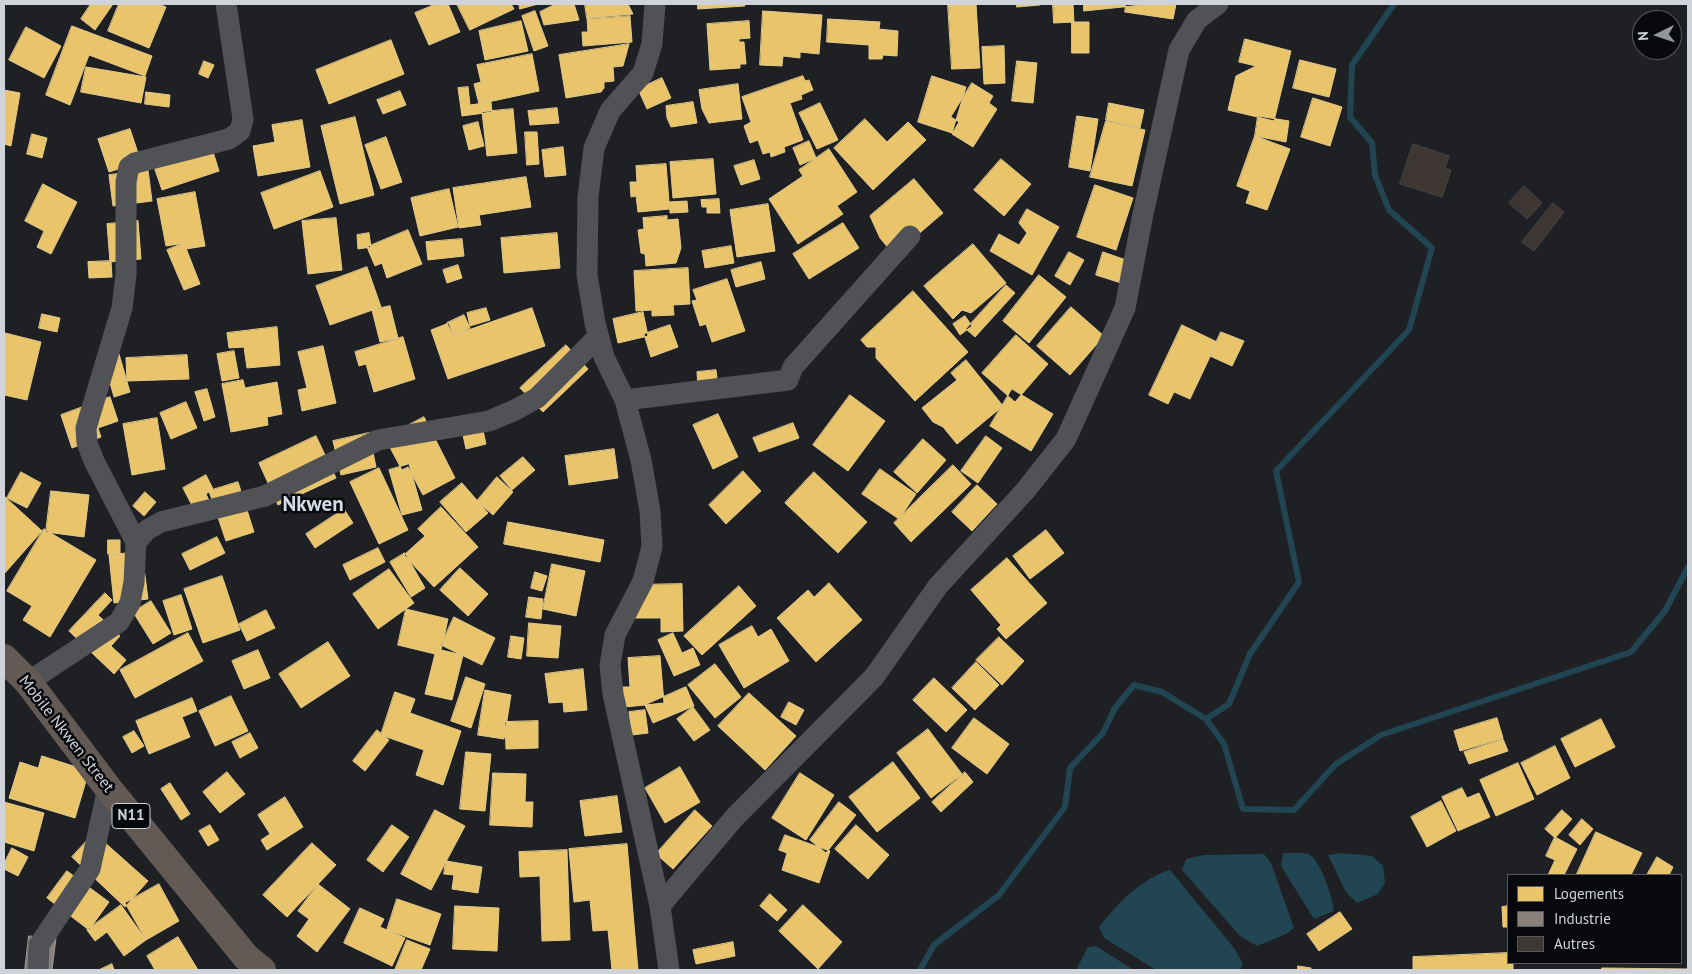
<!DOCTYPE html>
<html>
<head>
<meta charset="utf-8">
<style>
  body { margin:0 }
  #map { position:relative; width:1692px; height:974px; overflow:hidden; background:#1e2024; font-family:"PT Sans",sans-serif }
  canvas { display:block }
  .frame { position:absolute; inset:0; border:5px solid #d0d4da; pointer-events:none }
  .legend { position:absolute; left:1507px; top:874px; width:175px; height:90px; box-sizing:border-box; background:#07090d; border:1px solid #575a5f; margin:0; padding:6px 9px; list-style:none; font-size:15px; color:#d0d4da }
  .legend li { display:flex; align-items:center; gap:10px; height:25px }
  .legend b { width:25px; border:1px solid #575a5f }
  .north { position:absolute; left:1632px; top:10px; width:50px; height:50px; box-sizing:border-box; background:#07090d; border:1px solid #575a5f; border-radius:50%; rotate:266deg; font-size:14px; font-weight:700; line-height:20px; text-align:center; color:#d0d4da }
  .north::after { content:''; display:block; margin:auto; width:18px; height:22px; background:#92959a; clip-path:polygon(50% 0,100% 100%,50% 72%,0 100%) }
</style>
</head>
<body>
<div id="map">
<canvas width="1692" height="974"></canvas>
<div class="frame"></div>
<ul class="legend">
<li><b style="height:14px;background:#e9c46a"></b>Logements</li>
<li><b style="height:14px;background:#8a817c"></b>Industrie</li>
<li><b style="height:14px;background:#3d3633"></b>Autres</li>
</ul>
<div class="north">N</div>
</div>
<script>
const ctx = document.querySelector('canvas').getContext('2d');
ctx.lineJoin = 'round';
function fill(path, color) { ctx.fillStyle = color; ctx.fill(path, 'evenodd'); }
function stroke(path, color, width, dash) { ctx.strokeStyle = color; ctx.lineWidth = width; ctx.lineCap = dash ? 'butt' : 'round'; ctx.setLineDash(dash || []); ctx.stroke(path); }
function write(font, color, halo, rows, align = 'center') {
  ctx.font = font + ' "PT Sans",sans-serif'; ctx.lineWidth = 5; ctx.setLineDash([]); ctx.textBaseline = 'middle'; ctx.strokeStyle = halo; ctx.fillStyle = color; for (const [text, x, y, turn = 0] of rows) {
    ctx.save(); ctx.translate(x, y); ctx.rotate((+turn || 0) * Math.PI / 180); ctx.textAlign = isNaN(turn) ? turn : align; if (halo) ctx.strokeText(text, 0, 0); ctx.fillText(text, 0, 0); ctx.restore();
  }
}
fill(new Path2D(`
  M1283,853C1291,853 1300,852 1308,854C1320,857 1333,899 1334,911L1314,919L1281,866Z
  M1342,853L1372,856L1383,866L1385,883L1378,894L1357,903L1346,892L1328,855Z
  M1264,854L1271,863L1294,928L1286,934L1257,946L1240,936L1182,870L1186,859L1204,855Z
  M1170,870L1234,948L1243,964L1240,970H1156L1104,938L1099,927C1117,904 1142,878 1170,870Z
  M1096,946L1134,970H1076L1088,947Z`), '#214552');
const homes = new Path2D(`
  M91,4H113L95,30L81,19Z
  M119,4H158L166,7L149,48L108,31Z
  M436,4H448L460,32L429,45L415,13Z
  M457,4H511L514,9L470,30Z
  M519,4H538L520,9Z
  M556,4H574L579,20L544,25L540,12Z
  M585,4H628L633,14L587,18Z
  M698,4H744L745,6L698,9Z
  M948,4H976L980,68L952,69Z
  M1017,4H1040V5L1017,7Z
  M1053,4H1073L1074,22L1054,23Z
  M1084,4H1142V5L1084,11Z
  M1126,4H1176L1173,19L1125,12Z
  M535,11L548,46L534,51L522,16Z
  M763,11L822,15L819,54L800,52V58L783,56L782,66L760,65Z
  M630,16L632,42L583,46L582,32H588L587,19Z
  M828,19L880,22L879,29L898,31L897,56L883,55L882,59H869V45L827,42Z
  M521,21L528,51L485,60L479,31Z
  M749,21L750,38L739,39V42H744L746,64H740V68L710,70L707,24Z
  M1072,22H1089V53H1072Z
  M72,26L152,56L145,76L89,55L70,105L46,95Z
  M26,27L61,46L44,78L9,60Z
  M1245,39L1291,51L1274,121L1228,110L1236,76L1256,66L1239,62Z
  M391,40L404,74L329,104L316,70Z
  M629,44L623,66L613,67L614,81L604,82V88L601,92L566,98L559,55Z
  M1004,46L1005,83L984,84L982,47Z
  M532,54L539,91L479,104L474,84L481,82L477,65Z
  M1300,60L1336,69L1329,97L1293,88Z
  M204,61L214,65L208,78L199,74Z
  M1017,61L1037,63L1033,103L1012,101Z
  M86,67L146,77L141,103L81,92Z
  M803,76L805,81L809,80L813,90L801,95L802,99L790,103L803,140L784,147L785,152L771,157L770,152L763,154L758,140L750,143L744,126L751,122L742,97Z
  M932,76L966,87L952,133L918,122Z
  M662,78L671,98L647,109L638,89Z
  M972,83L993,96L989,103L997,109L973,147L952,134L959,122L951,117Z
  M738,84L742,119L709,123L702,109L699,90Z
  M468,87L470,105L491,102L492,112L462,116L458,88Z
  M4,90L20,93L11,146L4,144Z
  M400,91L406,105L383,114L377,100Z
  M146,92L170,95L169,107L145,104Z
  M1313,98L1342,107L1330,146L1301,137Z
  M693,102L697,123L671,127L667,118L666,106Z
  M820,103L838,140L817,149L799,113Z
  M1109,103L1144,110L1140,128L1106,120Z
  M557,108L559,123L530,125L528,111Z
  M513,109L517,153L487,156L482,112Z
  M1077,116L1098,119L1090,171L1069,167Z
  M1258,116L1289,121L1286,142L1255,136Z
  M355,117L374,195L340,204L321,126Z
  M865,119L887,142L908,122L926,140L873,190L834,148Z
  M302,120L310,167L258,176L253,146L275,142L272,125Z
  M1106,121L1145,130L1132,186L1090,177Z
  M478,122L484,146L469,150L463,126Z
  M130,129L141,162L109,172L98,139Z
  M525,132H537L539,164L527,165Z
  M32,134L47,138L42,158L27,154Z
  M1255,136L1290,149L1267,210L1246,203L1250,191L1237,186Z
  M386,137L402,182L381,189L365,145Z
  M209,139L219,171L162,190L151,158Z
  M809,141L816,158L800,165L793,148Z
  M563,147L566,175L545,177L542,150Z
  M829,149L857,192L837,206L843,214L798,244L769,199L803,176L799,170Z
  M713,159L716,194L673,198L670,162Z
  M1001,159L1031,184L1004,216L974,190Z
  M754,160L760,179L741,185L734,166Z
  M666,164L669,202L687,201L688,212L670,213V209L638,212L636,196L631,197L630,182H637L636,166Z
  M148,170L152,201L113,206L109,175Z
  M320,171L333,207L274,229L261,193Z
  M526,177L531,207L479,215L481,225L459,228L453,188Z
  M914,179L943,213L894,255L880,238L870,216Z
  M43,184L77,202L51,254L37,247L44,231L25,221Z
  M1095,185L1133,198L1116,250L1077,237Z
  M449,189L458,227L420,236L411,198Z
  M195,192L205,246L186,249L185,243L166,246L157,199Z
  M719,199L720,213H707V207H702L701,200Z
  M768,204L775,251L737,257L730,210Z
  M1027,209L1059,227L1032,275L990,251L999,234L1019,245L1027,233L1019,223Z
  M667,216V220L678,219L681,248L676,263L646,266L645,254L641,253L638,230L644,229L643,218Z
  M336,218L342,270L308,274L302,221Z
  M138,221L141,259L110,262L107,224Z
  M843,223L859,248L809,279L793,254Z
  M408,230L422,264L387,278L382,263L375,266L367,247Z
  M369,233L371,247L358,249L357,235Z
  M557,233L560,268L504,273L501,238Z
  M462,239L464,256L428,260L426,242Z
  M184,243L200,284L184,290L167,250Z
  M973,244L1006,283L971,313L962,310L953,319L924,286Z
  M731,246L734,263L705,268L702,251Z
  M1069,252L1084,260L1070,285L1055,276Z
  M1103,252L1132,262L1124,284L1096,275Z
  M111,261L112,277L89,278L88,262Z
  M761,262L765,279L736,287L731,270Z
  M458,265L462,278L447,283L443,270Z
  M367,267L381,307L330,325L316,286Z
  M688,268L690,304L673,305L674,315L652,316V310L636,311L634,271Z
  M1039,275L1066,297L1029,343L1003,321Z
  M727,279L745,331L712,342L706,324L700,326L692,301L697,300L693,290Z
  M1006,285L1015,293L975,337L966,329Z
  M913,291L968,352L915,401L876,358V347H867L861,340Z
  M390,306L398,338L380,342L372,310Z
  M1071,307L1104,336L1070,375L1037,346Z
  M486,308L490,320L470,326L467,313Z
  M532,308L545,346L448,379L431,330L449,323L453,335Z
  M643,312L648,336L618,343L613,319Z
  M42,314L60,318L57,332L39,328Z
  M464,315L470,328L453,336L447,323Z
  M965,316L972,326L960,335L953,324Z
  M670,325L678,347L651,357L644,334Z
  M1182,325L1217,342L1190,399L1174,392L1168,404L1149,395Z
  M277,327L280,365L247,368L244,347L229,348L227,333Z
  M1221,332L1244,341L1232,366L1210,356Z
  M5,333L41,342L27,400L4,395Z
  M1016,335L1048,364L1015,402L982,373Z
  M403,337L415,379L374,392L366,364L359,366L355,352Z
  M566,345L588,369L543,412L520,388Z
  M323,346L336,403L302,411L298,390L307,388L298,352Z
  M234,351L239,378L222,381L217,354Z
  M119,354L130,392L114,397L103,358Z
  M187,355L189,379L127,381L126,358Z
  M966,360L1003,406L957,444L943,427L933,422L922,408L957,380L951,373Z
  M716,370L718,387L698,389L697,372Z
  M243,380L245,388L277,382L282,414L267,417L268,425L231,432L222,384Z
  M207,389L215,417L204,421L195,392Z
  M1012,389L1053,414L1031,451L990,426Z
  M850,395L885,421L848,471L813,445Z
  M110,397L118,421L98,428L101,437L72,448L61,415Z
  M186,402L197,428L171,439L160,413Z
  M718,414L738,457L713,469L693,425Z
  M424,417L455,478L423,495L408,467L402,470L385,438Z
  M157,418L165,469L132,475L123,424Z
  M793,423L799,438L759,452L753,438Z
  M482,426L486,444L466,449L462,430Z
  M369,433L376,467L341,475L333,441Z
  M316,436L336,478L278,505L259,463Z
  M986,436L1002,448L978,483L961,471Z
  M923,439L946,460L917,493L894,472Z
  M614,449L618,478L569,485L565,456Z
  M523,457L535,470L512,490L500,476Z
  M409,464L422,510L402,515L389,470Z
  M953,465L971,484L911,542L894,523Z
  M379,468L408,530L379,544L350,482Z
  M880,469L916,494L899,519L862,494Z
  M743,471L761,491L726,524L709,505Z
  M21,472L41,483L27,508L7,498Z
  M814,472L867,522L838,553L785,503Z
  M206,475L213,489L206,494L212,507L197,515L183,488Z
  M497,477L513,492L493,515L477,501Z
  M238,482L254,532L226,541L209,491Z
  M462,483L488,513L466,532L440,502Z
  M977,485L997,504L972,531L952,512Z
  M51,491L89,495L84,537L46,532Z
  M145,492L156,502L144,516L133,506Z
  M5,497L42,531L4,574V498Z
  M441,507L478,547L434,587L404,555L425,536L418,529Z
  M344,509L353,523L315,548L306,534Z
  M508,522L604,540L600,562L504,544Z
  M44,529L96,560L50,637L23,620L32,606L7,591Z
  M1046,530L1064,553L1030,579L1013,556Z
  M217,537L225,553L190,570L182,554Z
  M108,540H120V554H108Z
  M378,548L385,562L350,580L343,565Z
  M142,552L148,599L114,603L109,555Z
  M405,553L425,588L411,597L390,562Z
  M1007,558L1047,603L1006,639L997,629L1001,625L971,590Z
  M552,564L585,571L576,616L543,609Z
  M460,568L488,594L468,616L440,590Z
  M389,569L414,603L378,629L353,594Z
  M535,572L547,576L542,591L531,588Z
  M222,576L240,630L203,643L184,589Z
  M829,583L862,620L816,662L777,618L808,590L814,597Z
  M682,584L683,631L661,632V618H635L634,585Z
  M739,586L756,606L702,655L684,636Z
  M105,593L112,600L98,615L120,636L111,646L126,660L114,674L69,631Z
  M181,595L192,629L174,635L163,601Z
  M529,597L543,599L541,619L526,617Z
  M151,601L171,633L153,644L133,612Z
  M406,609L448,619L441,650L463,655L452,700L425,694L435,654L398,645Z
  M266,610L275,628L247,641L239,624Z
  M454,617L495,638L482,665L441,645Z
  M529,623L561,626L558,658L527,656Z
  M752,626L758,637L771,629L789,661L744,688L719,645Z
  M188,633L203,661L135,698L120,670Z
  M673,633L682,653L693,648L700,665L674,676L658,640Z
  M511,636L524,638L521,659L508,657Z
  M999,637L1024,661L1002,685L976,660Z
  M328,642L350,676L301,708L279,674Z
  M258,650L270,678L244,689L232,661Z
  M660,656L664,703L625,707L623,687H630L628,658Z
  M976,662L999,685L975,710L952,688Z
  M715,664L741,697L715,718L688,685Z
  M583,669L587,710L564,712L563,702L549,703L545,674Z
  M466,677L485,684L471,728L451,721Z
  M934,678L967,710L946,732L913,700Z
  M686,687L694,706L653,723L645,705Z
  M485,690L511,695L504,739L478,735Z
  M395,692L415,699L410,713L461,731L443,785L416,775L424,750L381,735Z
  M749,693L796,736L765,770L718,726Z
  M231,696L248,731L215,746L199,711Z
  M192,698L197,711L182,717L190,737L149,754L136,721Z
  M789,702L804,710L796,725L781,717Z
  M693,707L710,730L694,741L677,719Z
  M645,710L648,733L632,735L629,712Z
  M974,718L1009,744L987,774L952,748Z
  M1497,718L1503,738L1460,751L1454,731Z
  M1601,719L1615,747L1575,767L1561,739Z
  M538,721V748L506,749L505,722Z
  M928,729L962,774L931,798L897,753Z
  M377,730L389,740L365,771L353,761Z
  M134,731L144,746L132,753L123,737Z
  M250,733L258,748L240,758L232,742Z
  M1503,739L1508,751L1469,764L1464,752Z
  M1555,746L1570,778L1537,795L1521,763Z
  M466,752L491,754L485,811L460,809Z
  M42,756L89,771L75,818L9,798L20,762L38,768Z
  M893,762L920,798L877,832L849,797Z
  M1518,763L1534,799L1496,816L1480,780Z
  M680,767L700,802L665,823L645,788Z
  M227,772L245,794L220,813L203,792Z
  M965,772L973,782L941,812L932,802Z
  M493,773L526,774L525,802H533L532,827L490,825Z
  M800,773L834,795L806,840L772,818Z
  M170,783L190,814L181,820L161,789Z
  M1462,788L1467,798L1479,793L1490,817L1458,831L1442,797Z
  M617,796L622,832L585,836L580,801Z
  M285,797L303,827L267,850L261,840L270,834L258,815Z
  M1441,801L1456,831L1427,847L1411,817Z
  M4,802L44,813L34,851L4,842Z
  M839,802L856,815L826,853L810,840Z
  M435,810L465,826L431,890L401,874Z
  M695,810L712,826L673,869L656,854Z
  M1562,810L1572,819L1555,838L1545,829Z
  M1582,819L1593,829L1580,845L1569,835Z
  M210,825L219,840L208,846L199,831Z
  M392,825L409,837L383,872L367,860Z
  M856,825L889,855L868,879L835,849Z
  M1596,832L1642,853L1631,875L1577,874Z
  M94,833L148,881L125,907L72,857Z
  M785,835L830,851L819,883L782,870L787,853L779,850Z
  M1555,837L1577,849L1564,875H1548L1555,860L1546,856Z
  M312,843L336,865L287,917L263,895Z
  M627,844L638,970H612L608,930L593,931L590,900L574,902L569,849Z
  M12,848L28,857L18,876L4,869V864Z
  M567,850L570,940L542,941L540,876L520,877L519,852Z
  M1657,857L1673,867L1669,875H1647Z
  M446,861L482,867L478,893L452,889L454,875L444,874Z
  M67,871L109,902L89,930L47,898Z
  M159,884L179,921L146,940L125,903Z
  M318,884L350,909L317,952L297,936L309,919L298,911Z
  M770,894L787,910L777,921L760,906Z
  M397,899L441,914L430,945L387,930Z
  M121,905L146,940L124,956L107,932L95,941L87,930Z
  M803,905L842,942L818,969L779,931Z
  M455,906L499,908L497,951L453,949Z
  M1508,906V927H1503L1502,907Z
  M360,908L384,919L380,927L405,938L392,966L344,943Z
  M1340,912L1352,929L1319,951L1307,934Z
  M178,937L198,970H155L147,956Z
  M407,940L430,949L421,970H395Z
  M733,942L735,956L696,964L693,950Z
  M1508,953V963H1513V970H1413V957Z
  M112,964L114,970H99Z
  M1298,966L1311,968V970H1298Z
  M1602,968L1688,969V970H1602Z`);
fill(homes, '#e9c46a');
stroke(homes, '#e2c98c', 1);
const industry = new Path2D(`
  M29,936L56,938L52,970H25Z`);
fill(industry, '#8a817c');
stroke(industry, '#9f9a98', 1);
stroke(new Path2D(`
  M1206,719L1224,744L1243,809L1294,810L1336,764L1381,735L1631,652L1665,611L1688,567
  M920,970L934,945L999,895L1065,807L1070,768L1103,733L1115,708L1134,685L1162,692L1206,719L1229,704L1250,654L1299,582L1276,471L1409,330L1432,248L1389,210L1375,175L1372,143L1350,117L1352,65L1394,4`), '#214552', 6);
const building = new Path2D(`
  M1413,144L1449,156L1445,168L1451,170L1442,197L1400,184Z
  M1524,186L1542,203L1527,219L1509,203Z
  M1553,203L1564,212L1534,251L1522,242Z`);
fill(building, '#3d3633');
stroke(building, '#474646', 1);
stroke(new Path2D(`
  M655,4L652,44L643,73L610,111L594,148L588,197L587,275L595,323L604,357L625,400L641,460L650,511L652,547L643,581L615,635L610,665L613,694L660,906L669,970
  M625,400L788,380L793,367L910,236
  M136,542L147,530L161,522L265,496L378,440L489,421L515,410L537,398L598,337
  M28,682L119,622L130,603L134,582L136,542L94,461L87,443L86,428L122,308L126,275V182L129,167L135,163L229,139L240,131L243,119L226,4
  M660,906L734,818L874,677L938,586L1025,491L1066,439L1125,308L1143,214L1179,50L1197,20L1218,4
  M38,970L39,945L90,869L108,788`), '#505255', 21);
stroke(new Path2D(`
  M4,658L28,682L108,788L246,957L262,970`), '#635955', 28);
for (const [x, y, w] of [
  [131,816,38]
]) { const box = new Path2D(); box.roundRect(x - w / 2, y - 12.5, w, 25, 4); ctx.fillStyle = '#07090d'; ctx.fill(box); stroke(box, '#d0d4da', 1); }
write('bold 15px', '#d0d4da', null, [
  ["N11",131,816]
]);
write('16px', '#d0d4da', '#07090d', [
  ["Mobile Nkwen Street",66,734,52]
]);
write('bold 21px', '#d3dbe7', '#07090d', [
  ["Nkwen",313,505]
]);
</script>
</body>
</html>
